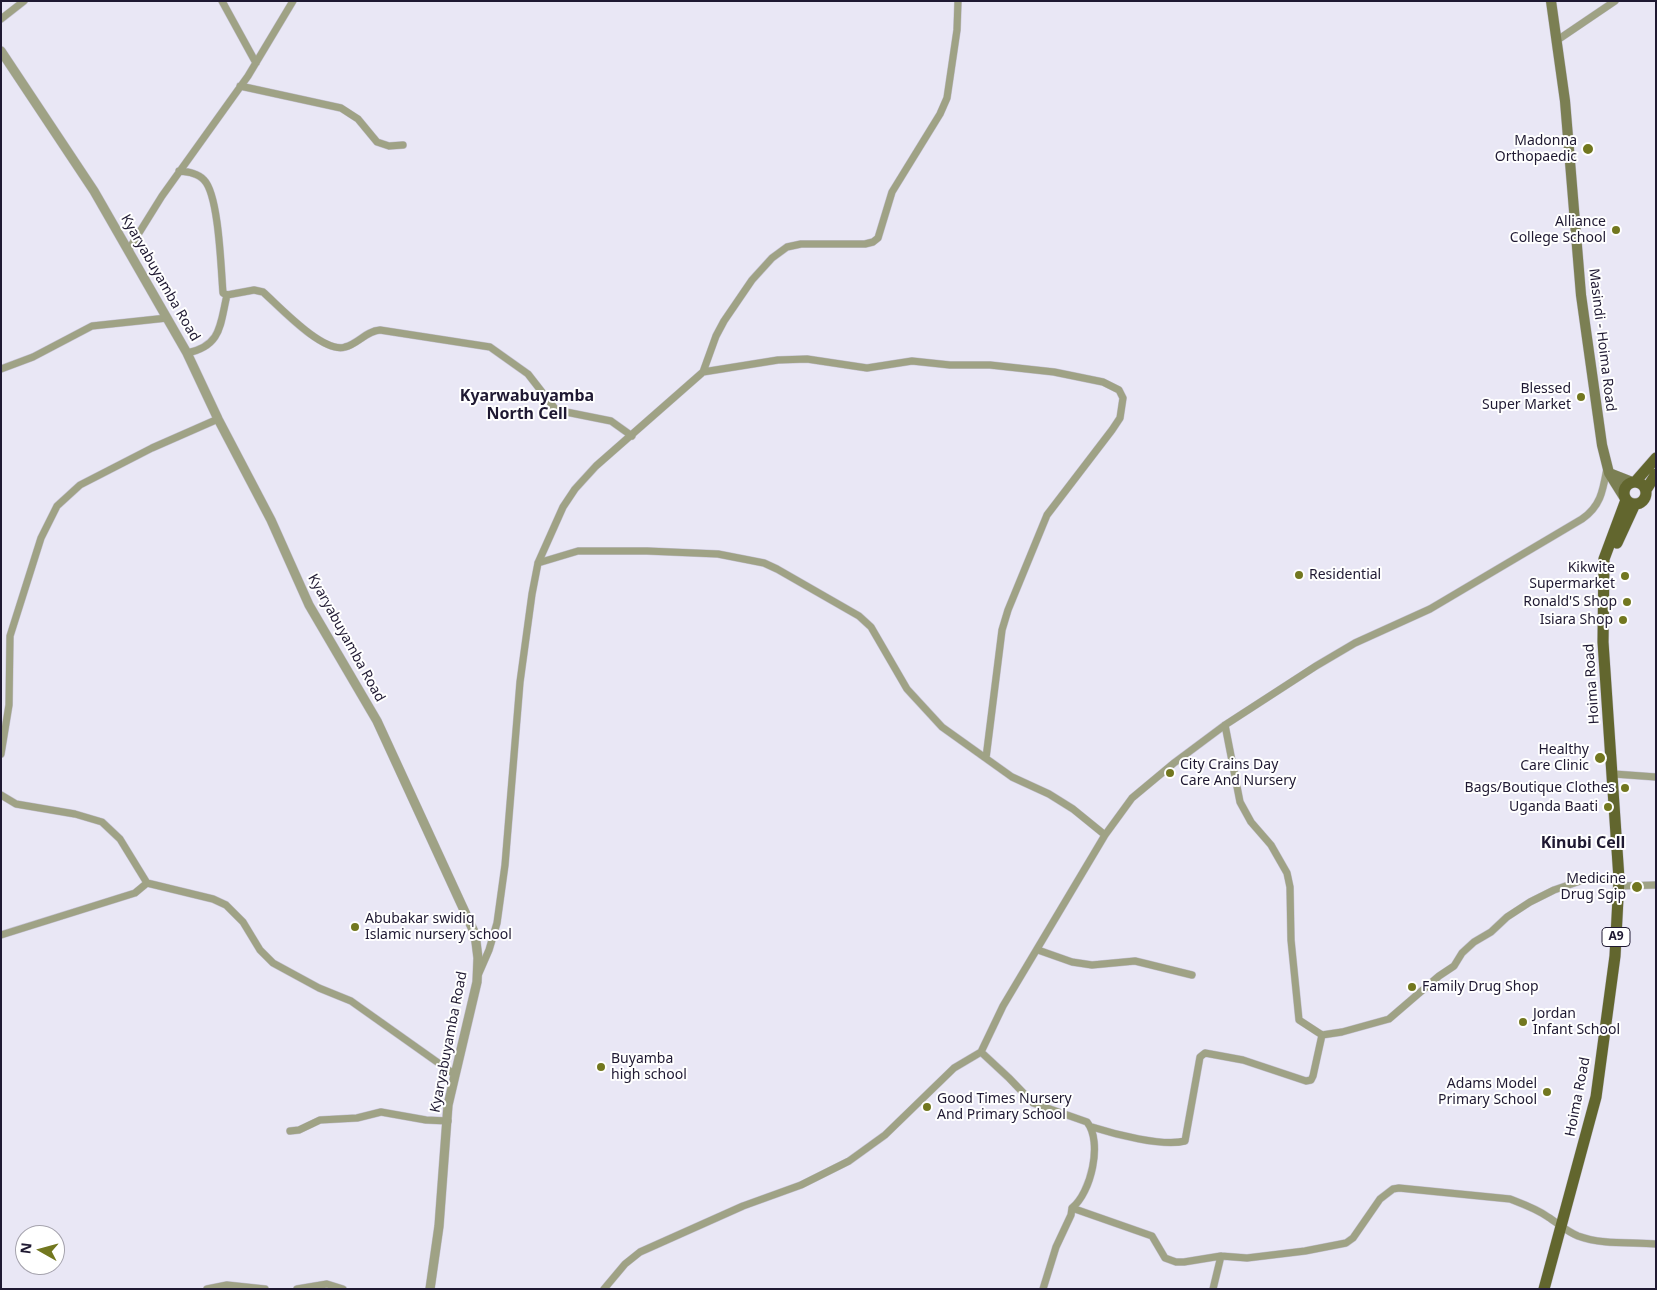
<!DOCTYPE html>
<html>
<head>
<meta charset="utf-8">
<style>
  body { margin:0 }
  #map { position:relative; width:1657px; height:1290px; overflow:hidden; background:#e9e7f5; font-family:"Noto Sans",sans-serif }
  canvas { display:block }
  .frame { position:absolute; inset:0; border:2px solid #1f1932; pointer-events:none }
  .north { position:absolute; left:15px; top:1225px; width:50px; height:50px; box-sizing:border-box; background:#fff; border:1px solid #a5a3ad; border-radius:50%; rotate:277deg; font-size:14px; font-weight:700; line-height:20px; text-align:center; color:#1f1932 }
  .north::after { content:''; display:block; margin:auto; width:18px; height:22px; background:#72771f; clip-path:polygon(50% 0,100% 100%,50% 72%,0 100%) }
</style>
</head>
<body>
<div id="map">
<canvas width="1657" height="1290"></canvas>
<div class="frame"></div>
<div class="north">N</div>
</div>
<script>
const ctx = document.querySelector('canvas').getContext('2d');
ctx.lineJoin = 'round';
function stroke(path, color, width, dash) { ctx.strokeStyle = color; ctx.lineWidth = width; ctx.lineCap = dash ? 'butt' : 'round'; ctx.setLineDash(dash || []); ctx.stroke(path); }
function write(font, color, halo, rows, align = 'center') {
  ctx.font = font + ' "Noto Sans",sans-serif'; ctx.lineWidth = 4; ctx.setLineDash([]); ctx.textBaseline = 'middle'; ctx.strokeStyle = halo; ctx.fillStyle = color; for (const [text, x, y, turn = 0] of rows) {
    ctx.save(); ctx.translate(x, y); ctx.rotate((+turn || 0) * Math.PI / 180); ctx.textAlign = isNaN(turn) ? turn : align; if (halo) ctx.strokeText(text, 0, 0); ctx.fillText(text, 0, 0); ctx.restore();
  }
}
const minor = new Path2D(`
  M222,1L256,63
  M1,19L24,1
  M1556,41L1615,1
  M240,86L341,108L358,119L377,142L389,146L403,145
  M179,171C188,172 198,173 204,180C219,195 221,270 223,293L227,295C220,324 222,346 187,353
  M129,249L162,196L248,76L293,1
  M227,295L254,290L263,292C279,306 323,354 345,347C358,344 366,331 380,330L490,347L528,374L556,410L611,421L632,436
  M1,369L33,357L92,326L167,318
  M703,372L778,360L807,359L867,368L912,361L950,365H990L1054,372L1103,382L1119,390L1123,398L1120,418L1112,430L1047,515L1008,610L1002,630L986,758
  M538,563L578,551H647L718,554L764,563L777,569L859,616L871,627L907,689L942,727L1012,777L1049,794L1073,809L1105,835
  M1225,725L1240,802L1251,822L1271,845L1287,873L1290,887L1291,940L1299,1020L1322,1035L1342,1032L1389,1019L1439,976L1454,966L1462,953L1474,942L1491,932L1507,917L1530,902L1554,890L1589,878L1619,879
  M1,754L9,705L10,636L41,538L57,506L80,485L152,448L218,419
  M1614,774L1656,777
  M1,795L16,804L75,814L102,822L120,839L147,883L135,893L1,935
  M147,883L213,899L226,905L243,922L260,950L273,963L319,988L351,1001L454,1074
  M1619,886L1656,885
  M1038,950L1072,962L1092,965L1135,961L1192,975
  M479,973L489,950L497,923L505,865L520,682L532,594L538,563L563,507L575,489L596,466L703,372L716,336L724,321L752,280L772,258L787,247L801,244H865L873,242L878,238L892,192L940,114L947,98L957,30L958,1
  M981,1052L1009,1078L1033,1103L1087,1122C1103,1142 1091,1193 1072,1208L1071,1215L1056,1247L1043,1289
  M1092,1127C1114,1134 1163,1147 1185,1141L1200,1057L1205,1053L1243,1060L1306,1081L1311,1080L1313,1076L1322,1035
  M290,1131L299,1130L320,1120L357,1118L381,1112L426,1120L448,1121
  M1072,1208L1152,1236L1165,1258L1176,1262H1184L1221,1256L1247,1258L1305,1251L1346,1243L1353,1238L1380,1199L1393,1189L1399,1188L1510,1199C1523,1204 1537,1209 1548,1217C1559,1224 1566,1231 1578,1236C1602,1245 1631,1242 1656,1244
  M207,1289L227,1285L265,1289
  M297,1289L327,1284L343,1289
  M604,1289L625,1264L640,1252L743,1206L801,1185L849,1161L885,1135L954,1068L981,1052L1003,1006L1105,835L1132,798L1174,763L1225,725L1316,666L1355,643L1430,609L1582,519C1601,506 1603,490 1607,468
  M1213,1289L1221,1256`);
const tertiary = new Path2D(`
  M1,51L94,191L187,353L218,419L271,520L309,605L377,721L475,934L478,958L477,982L448,1105L439,1226L430,1289`);
const secondary = new Path2D(`
  M1551,1L1565,101L1581,295L1602,445L1609,473L1624,497
  M1609,473L1632,482`);
const primary = new Path2D(`
  M1624 493a11 11 0 1 1 22 0a11 11 0 1 1-22 0Z
  M1635,482L1656,458
  M1646,490L1656,474
  M1617,543L1635,504
  M1544,1289L1596,1097L1615,956L1619,879L1603,642L1604,559L1626,500`);
stroke(minor, '#c5c2d2', 8);
stroke(tertiary, '#c5c2d2', 10);
stroke(secondary, '#c5c2d2', 11);
stroke(primary, '#c5c2d2', 12);
stroke(minor, '#9fa285', 7);
stroke(tertiary, '#9fa285', 9);
stroke(secondary, '#7b7f53', 10);
stroke(primary, '#62662e', 11);
for (const [x, y, r, color] of [
  [1588,149,6,"#72771f"],
  [1616,230,5,"#72771f"],
  [1581,397,5,"#72771f"],
  [1299,575,5,"#72771f"],
  [1625,576,5,"#72771f"],
  [1627,602,5,"#72771f"],
  [1623,620,5,"#72771f"],
  [1600,758,6,"#72771f"],
  [1170,773,5,"#72771f"],
  [1625,788,5,"#72771f"],
  [1608,807,5,"#72771f"],
  [1637,887,6,"#72771f"],
  [355,927,5,"#72771f"],
  [1412,987,5,"#72771f"],
  [1523,1022,5,"#72771f"],
  [601,1067,5,"#72771f"],
  [1547,1092,5,"#72771f"],
  [927,1107,5,"#72771f"]
]) { const dot = new Path2D(); dot.arc(x, y, r, 0, 2 * Math.PI); ctx.fillStyle = color; ctx.fill(dot); stroke(dot, '#fff', 2); }
for (const [x, y, w] of [
  [1616,937,28]
]) { const box = new Path2D(); box.roundRect(x - w / 2, y - 9.5, w, 19, 4); ctx.fillStyle = '#fff'; ctx.fill(box); stroke(box, '#1f1932', 1); }
write('bold 12px', '#1f1932', null, [
  ["A9",1616,937]
]);
write('14px', '#1f1932', '#fff', [
  ["Madonna",1577,141],
  ["Orthopaedic",1577,157],
  ["Alliance",1606,222],
  ["College School",1606,238],
  ["Blessed",1571,389],
  ["Super Market",1571,405],
  ["Kikwite",1615,568],
  ["Supermarket",1615,584],
  ["Residential",1309,575,"left"],
  ["Ronald'S Shop",1617,602],
  ["Isiara Shop",1613,620],
  ["Healthy",1589,750],
  ["Care Clinic",1589,766],
  ["City Crains Day",1180,765,"left"],
  ["Care And Nursery",1180,781,"left"],
  ["Bags/Boutique Clothes",1615,788],
  ["Uganda Baati",1598,807],
  ["Medicine",1626,879],
  ["Drug Sgip",1626,895],
  ["Abubakar swidiq",365,919,"left"],
  ["Islamic nursery school",365,935,"left"],
  ["Family Drug Shop",1422,987,"left"],
  ["Jordan",1533,1014,"left"],
  ["Infant School",1533,1030,"left"],
  ["Buyamba",611,1059,"left"],
  ["high school",611,1075,"left"],
  ["Adams Model",1537,1084],
  ["Primary School",1537,1100],
  ["Good Times Nursery",937,1099,"left"],
  ["And Primary School",937,1115,"left"]
], 'right');
write('14px', '#1f1932', '#fff', [
  ["Kyaryabuyamba Road",160,278,60],
  ["Masindi - Hoima Road",1602,340,83],
  ["Kyaryabuyamba Road",346,638,61],
  ["Hoima Road",1592,684,-94],
  ["Kyaryabuyamba Road",449,1042,-79],
  ["Hoima Road",1578,1097,-79]
]);
write('bold 16px', '#1f1932', '#fff', [
  ["Kyarwabuyamba",527,396],
  ["North Cell",527,414],
  ["Kinubi Cell",1583,843]
]);
</script>
</body>
</html>
